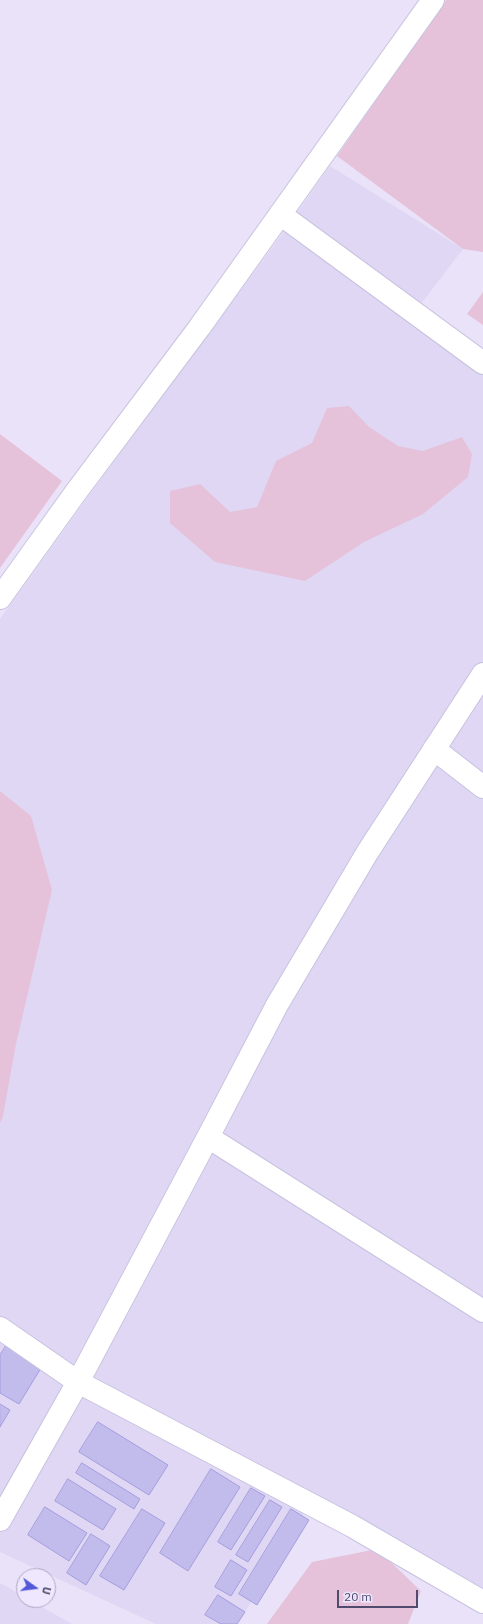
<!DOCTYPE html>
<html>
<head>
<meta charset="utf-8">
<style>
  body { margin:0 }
  #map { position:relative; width:483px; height:1624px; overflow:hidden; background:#eae2f9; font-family:"IBM Plex Sans",sans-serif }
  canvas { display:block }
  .north { position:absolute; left:16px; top:1568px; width:40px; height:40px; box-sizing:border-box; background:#eee7fd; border:1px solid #aea9c4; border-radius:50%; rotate:104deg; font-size:11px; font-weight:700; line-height:16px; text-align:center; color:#4e4b6e }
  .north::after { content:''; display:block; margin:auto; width:14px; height:18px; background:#5258d8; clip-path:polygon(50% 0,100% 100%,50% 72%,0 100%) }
  .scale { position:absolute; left:337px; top:1590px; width:81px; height:18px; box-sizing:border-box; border:2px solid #4e4b6e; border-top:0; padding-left:5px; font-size:12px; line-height:14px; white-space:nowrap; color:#4e4b6e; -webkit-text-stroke:3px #eee7fd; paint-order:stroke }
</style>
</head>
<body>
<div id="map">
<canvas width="483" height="1624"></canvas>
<div class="north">U</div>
<div class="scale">20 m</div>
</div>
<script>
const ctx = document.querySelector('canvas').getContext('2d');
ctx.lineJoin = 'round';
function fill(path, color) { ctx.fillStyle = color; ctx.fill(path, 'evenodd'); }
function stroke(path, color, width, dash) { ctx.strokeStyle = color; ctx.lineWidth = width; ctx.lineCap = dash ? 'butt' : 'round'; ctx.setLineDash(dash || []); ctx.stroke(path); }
fill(new Path2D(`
  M330,166L463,249L414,313L483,363V1590L310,1503L238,1624H156L0,1552V619L88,497L275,244Z
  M0,1583L24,1596V1600H30L72,1624H0Z`), '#e0d7f5');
fill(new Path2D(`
  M446,0H483V252L463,249L337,156Z
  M483,292V325L467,314Z
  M349,406L369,427L398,446L423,451L462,437L472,454L468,477L423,514L364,542L305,581L215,562L170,523V491L200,484L230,512L257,507L276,461L312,443L327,408Z
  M0,434L62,481L0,568Z
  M0,791L31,816L52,890L16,1044L3,1116L0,1123Z
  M377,1549L421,1591L408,1624H267L312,1562Z`), '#e5c2da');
const building = new Path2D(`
  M6,1346L41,1368L19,1404L0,1393V1355Z
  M0,1404L10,1410L0,1427Z
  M98,1422L168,1465L149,1495L79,1452Z
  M82,1463L140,1499L134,1509L76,1473Z
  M211,1469L240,1487L188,1571L160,1553Z
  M68,1479L116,1509L103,1530L55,1501Z
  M251,1488L265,1496L231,1550L218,1542Z
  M270,1500L282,1507L248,1562L236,1555Z
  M45,1507L87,1533L69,1561L28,1535Z
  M142,1509L165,1523L124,1590L100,1576Z
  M291,1509L309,1520L257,1605L239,1594Z
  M91,1534L110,1546L86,1585L67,1573Z
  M231,1560L247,1570L231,1596L215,1587Z
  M218,1595L245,1612L237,1624H221L205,1615Z`);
fill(building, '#c2bcec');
stroke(building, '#a59edd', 1);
const minor = new Path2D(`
  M280,214L483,363
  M0,598L76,492L199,328L433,0
  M434,749L483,787
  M208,1137L483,1311
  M0,1328L78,1382L352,1526L483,1602
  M0,1520L78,1382L208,1137L277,1005L367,853L483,674`);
stroke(minor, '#c7c2df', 24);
stroke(minor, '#fff', 22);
</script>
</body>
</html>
